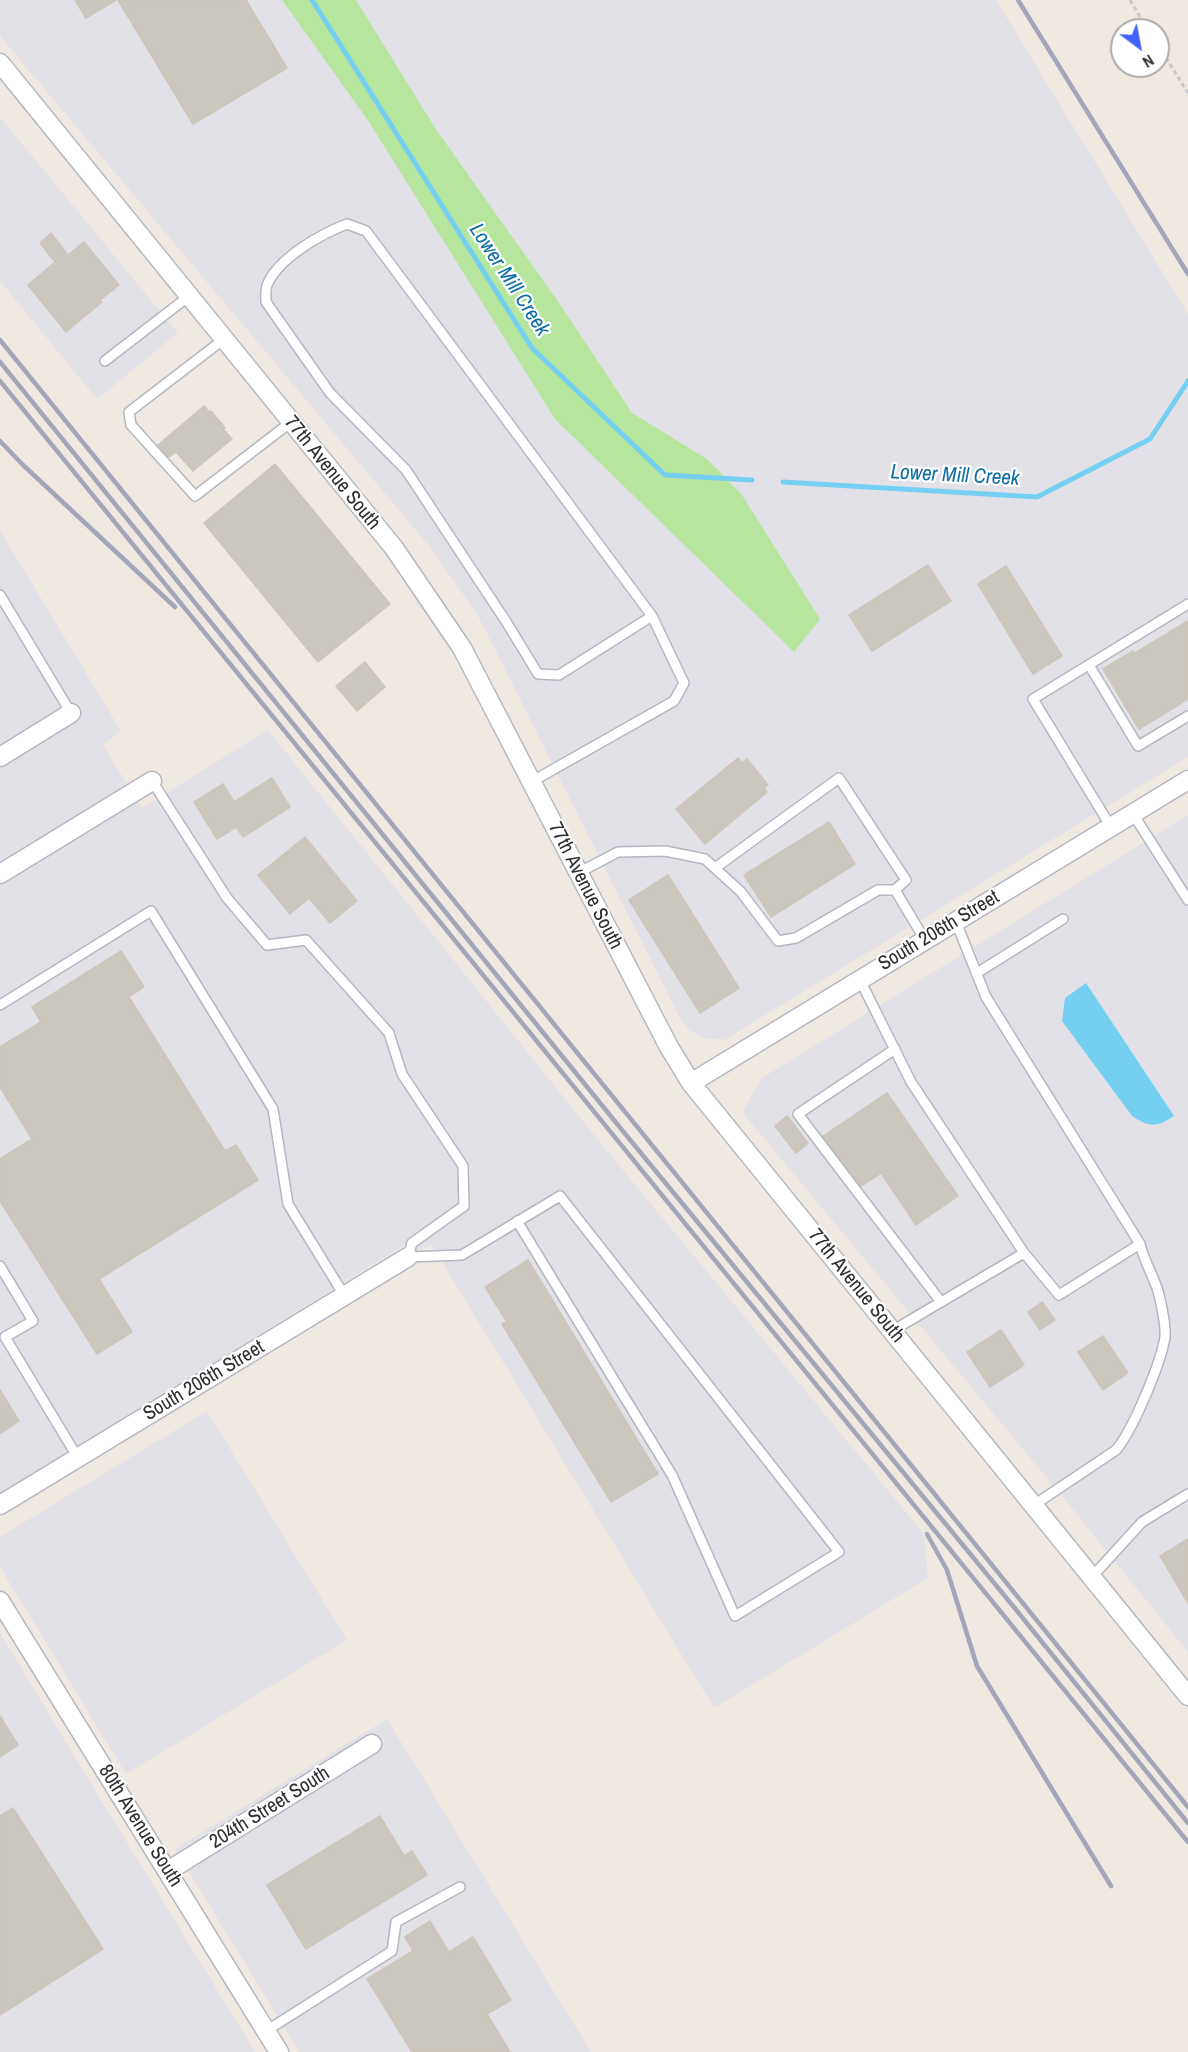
<!DOCTYPE html>
<html>
<head>
<meta charset="utf-8">
<style>
  body { margin:0 }
  #map { position:relative; width:1188px; height:2052px; overflow:hidden; background:#efe9e1; font-family:"Archivo Narrow",sans-serif }
  canvas { display:block }
  .north { position:absolute; left:1110px; top:18px; width:60px; height:60px; box-sizing:border-box; background:#fff; border:2px solid #ababab; border-radius:50%; rotate:148deg; font-size:16px; font-weight:700; line-height:24px; text-align:center; color:#2e2e2e }
  .north::after { content:''; display:block; margin:auto; width:21px; height:27px; background:#4264fb; clip-path:polygon(50% 0,100% 100%,50% 72%,0 100%) }
</style>
</head>
<body>
<div id="map">
<canvas width="1188" height="2052"></canvas>
<div class="north">N</div>
</div>
<script>
const ctx = document.querySelector('canvas').getContext('2d');
ctx.lineJoin = 'round';
function fill(path, color) { ctx.fillStyle = color; ctx.fill(path, 'evenodd'); }
function stroke(path, color, width, dash) { ctx.strokeStyle = color; ctx.lineWidth = width; ctx.lineCap = dash ? 'butt' : 'round'; ctx.setLineDash(dash || []); ctx.stroke(path); }
function write(font, color, halo, rows, align = 'center') {
  ctx.font = font + ' "Archivo Narrow",sans-serif'; ctx.lineWidth = 4.5; ctx.setLineDash([]); ctx.textBaseline = 'middle'; ctx.strokeStyle = halo; ctx.fillStyle = color; for (const [text, x, y, turn = 0] of rows) {
    ctx.save(); ctx.translate(x, y); ctx.rotate((+turn || 0) * Math.PI / 180); ctx.textAlign = isNaN(turn) ? turn : align; if (halo) ctx.strokeText(text, 0, 0); ctx.fillText(text, 0, 0); ctx.restore();
  }
}
fill(new Path2D(`
  M0,0H996L1188,314V757L724,1040L703,1038L689,1030L679,1016L477,614L429,546L0,36Z
  M0,117L178,333L97,399L0,281Z
  M0,530L121,731L103,745L142,808L268,730L599,1141L924,1534L928,1578L714,1708L431,1244L414,1254L408,1243L0,1494Z
  M1188,815V1652L1066,1501L742,1112L762,1078Z
  M207,1411L347,1640L126,1774L0,1567V1537Z
  M0,1633L72,1752L255,2052H0Z
  M387,1719L591,2052H299L175,1849Z`), '#e3e1e8');
fill(new Path2D(`
  M282,0H356L435,128L557,300L632,413L707,459L742,495L820,619L794,652L555,419L369,122Z`), '#b6e59e');
fill(new Path2D(`
  M1086,983L1174,1116C1157,1127 1150,1128 1132,1116L1062,1021L1065,998Z`), '#75cff0');
stroke(new Path2D(`
  M312,0L532,348L665,475L752,480
  M783,482L1037,497L1150,439L1188,381`), '#75cff0', 5);
const building = new Path2D(`
  M75,0H116L86,18Z
  M118,0H246L287,68L193,124Z
  M51,233L68,255L84,242L119,285L100,300L102,302L66,332L28,285L55,262L40,243Z
  M204,406L210,413L211,411L225,428L223,429L232,439L193,471L176,452L169,457L158,445Z
  M275,464L390,604L318,662L204,523Z
  M928,565L951,601L872,651L849,615Z
  M1006,566L1062,656L1033,674L978,584Z
  M1188,621V699L1139,729L1103,669L1133,651L1135,653Z
  M365,662L385,687L357,711L336,686Z
  M738,758L742,763L747,759L768,785L764,788L767,792L705,844L676,809Z
  M272,778L290,807L243,837L236,827L217,839L194,802L223,784L234,802Z
  M829,822L855,864L771,917L744,875Z
  M305,837L357,901L330,923L309,898L290,914L258,875Z
  M668,875L739,988L700,1013L629,900Z
  M121,951L144,987L129,997L225,1151L236,1145L258,1180L99,1279L132,1332L97,1354L0,1201V1159L32,1139L0,1087V1047L41,1022L32,1007Z
  M887,1093L958,1196L916,1225L881,1173L861,1186L823,1136Z
  M787,1116L808,1143L796,1153L775,1126Z
  M528,1260L658,1474L611,1502L502,1324L507,1322L485,1287Z
  M1042,1302L1055,1320L1040,1330L1028,1312Z
  M1001,1330L1024,1365L990,1387L967,1352Z
  M1103,1336L1128,1373L1103,1390L1078,1352Z
  M0,1390L19,1421L0,1434Z
  M1188,1539V1603L1160,1556Z
  M0,1716L18,1745L0,1757Z
  M13,1808L103,1949L0,2015V1816Z
  M380,1816L404,1856L412,1851L427,1875L306,1949L267,1885Z
  M430,1921L449,1952L473,1937L511,2000L487,2014L510,2052H412L367,1979L413,1951L405,1937Z`);
fill(building, '#cbc7bf');
stroke(building, '#cbc5ba', 1.5);
const service = new Path2D(`
  M224,339L129,412L131,425L195,496L291,422
  M105,361L189,296
  M0,595L71,713
  M1089,665L1138,746L1188,716
  M152,781L227,898L267,945L306,940L389,1033L402,1074L463,1166L464,1206L412,1243L408,1257L462,1255L560,1196L839,1552L735,1616L672,1475L517,1221
  M531,782L674,701L684,683L652,616L366,231L347,224C321,234 280,257 268,283C265,288 266,296 266,302L330,393L406,470L507,623L538,674L559,675L652,616
  M1133,814L1188,900
  M1111,827L1033,699L1188,604
  M578,873L618,852L665,851L705,859L741,892L778,941L796,938L878,890H895L906,880L839,778L715,868
  M895,890L925,940
  M956,922L986,997L1140,1244L1059,1295L1024,1253
  M977,973L1063,919
  M860,980L911,1082L1024,1253L892,1331
  M0,1005L151,911L273,1109L288,1204L344,1295
  M895,1049L798,1114L941,1302
  M0,1266L33,1321L5,1337L78,1458
  M1034,1505L1116,1450C1133,1430 1161,1363 1165,1337C1166,1326 1161,1302 1158,1291C1153,1275 1144,1261 1140,1244
  M1092,1577L1142,1522L1188,1494
  M266,2031L392,1951L396,1922L460,1887`);
const minor = new Path2D(`
  M0,63L394,548L462,648L669,1047L691,1083L1188,1696
  M0,757L71,713
  M0,874L152,781
  M691,1083L1188,780
  M0,1505L408,1257
  M0,1601L279,2052
  M168,1871L372,1744`);
stroke(service, '#b4b7c1', 12);
stroke(minor, '#b4b7c1', 21);
stroke(new Path2D(`
  M1130,0L1148,30
  M1158,45L1188,93`), '#c9c9c9', 3, [4.5, 3]);
stroke(service, '#fff', 9);
stroke(minor, '#fff', 18);
stroke(new Path2D(`
  M1018,0L1188,274
  M0,340L1188,1807
  M0,362L622,1130L1013,1606L1188,1823
  M0,381L1188,1842
  M0,441L23,465L175,607
  M927,1534L947,1570L977,1666L1111,1886`), '#a3a6b8', 4.5);
write('20px', '#2e2e2e', '#fff', [
  ["77th Avenue South",332,473,51],
  ["77th Avenue South",585,886,63],
  ["South 206th Street",939,931,-31],
  ["77th Avenue South",856,1286,51],
  ["South 206th Street",204,1381,-31],
  ["204th Street South",270,1808,-32],
  ["80th Avenue South",140,1826,58]
]);
write('italic 21px', '#0d6fa3', '#fff', [
  ["Lower Mill Creek",509,280,57],
  ["Lower Mill Creek",955,476,3]
]);
</script>
</body>
</html>
